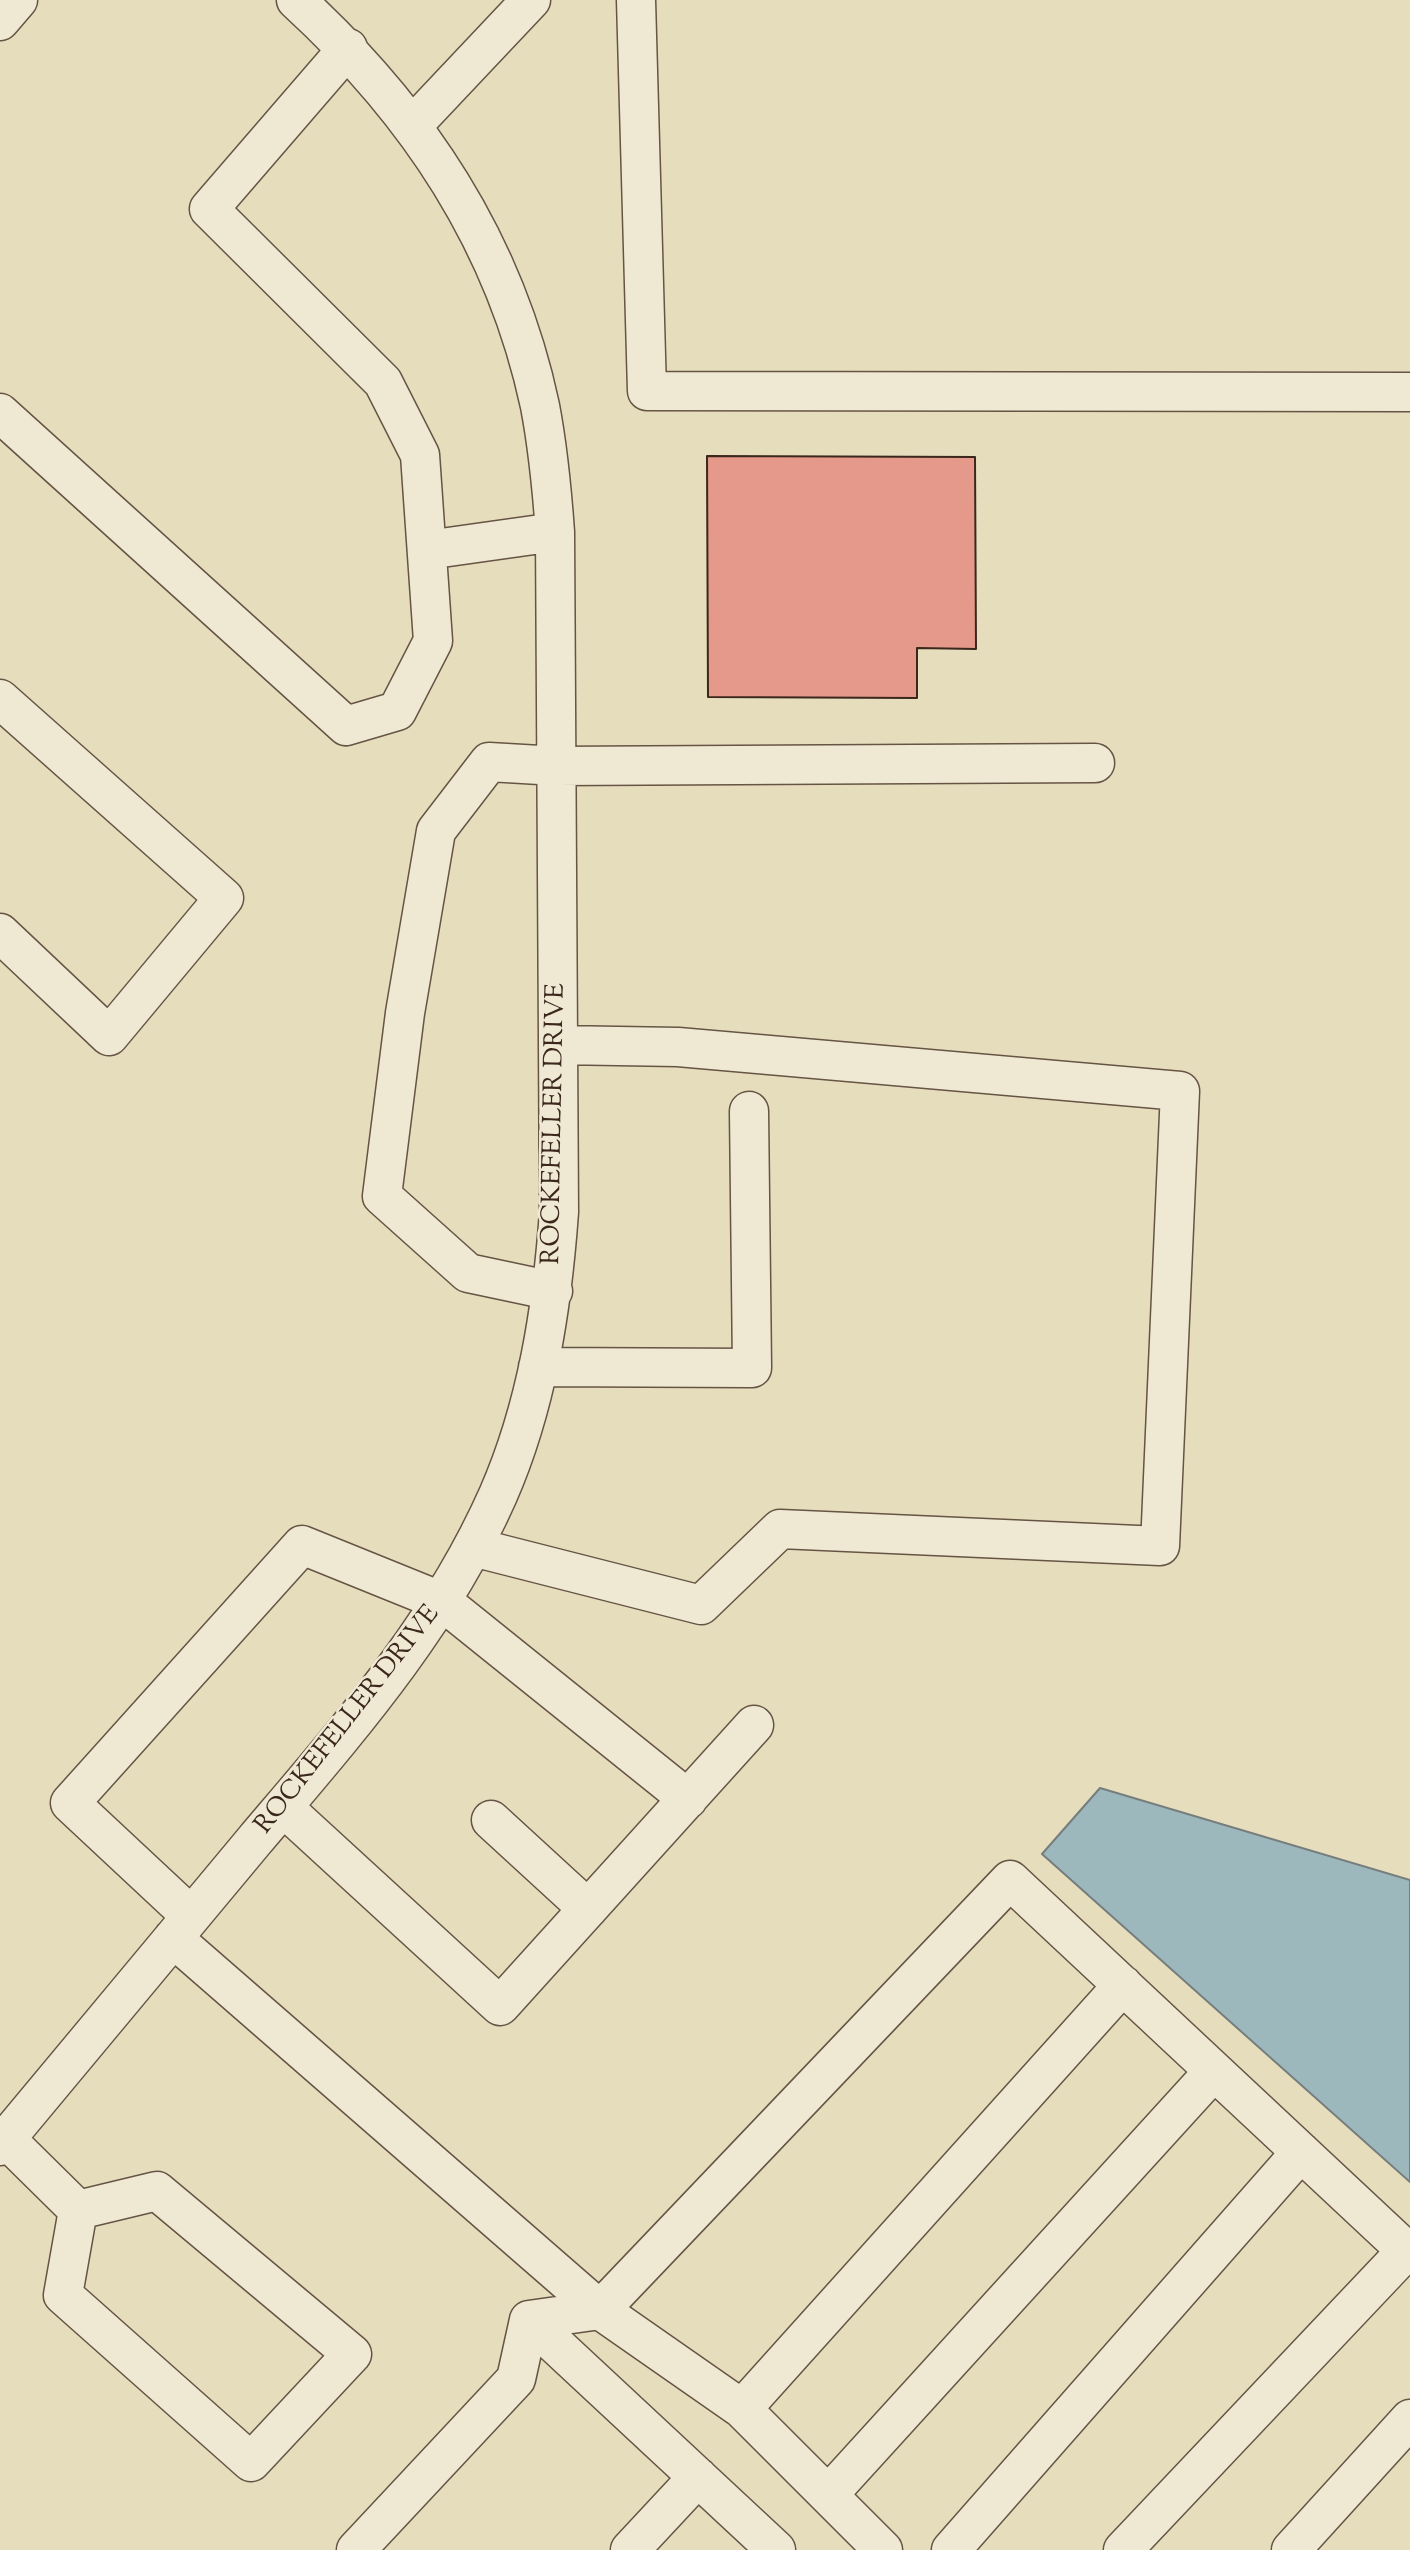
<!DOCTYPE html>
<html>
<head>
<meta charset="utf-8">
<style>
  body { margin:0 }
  canvas { display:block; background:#e6ddbd }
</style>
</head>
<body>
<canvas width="1410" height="2550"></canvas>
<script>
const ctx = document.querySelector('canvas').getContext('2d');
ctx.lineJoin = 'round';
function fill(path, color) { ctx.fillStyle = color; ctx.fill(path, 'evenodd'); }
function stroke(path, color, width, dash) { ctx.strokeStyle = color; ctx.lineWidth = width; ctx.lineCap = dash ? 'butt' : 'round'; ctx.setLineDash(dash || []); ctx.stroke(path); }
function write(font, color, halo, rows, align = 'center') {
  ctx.font = font + ' "Sorts Mill Goudy",serif'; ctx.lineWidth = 5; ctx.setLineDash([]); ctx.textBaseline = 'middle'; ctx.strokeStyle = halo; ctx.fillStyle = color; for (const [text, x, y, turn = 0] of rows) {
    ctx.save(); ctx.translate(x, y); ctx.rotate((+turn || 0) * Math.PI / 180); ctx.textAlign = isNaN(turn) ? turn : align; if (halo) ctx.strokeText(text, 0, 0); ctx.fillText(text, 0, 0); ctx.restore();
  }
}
const water = new Path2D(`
  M1100,1788L1410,1880V2182L1042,1854Z`);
fill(water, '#9db8bd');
stroke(water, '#767e7d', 2);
const building = new Path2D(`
  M707,456L975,457L976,649L917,648V698L708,697Z`);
fill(building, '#e4998a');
stroke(building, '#3b271c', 2);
const minor = new Path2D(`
  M636,0L647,391L1410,392
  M0,21L18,0
  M413,125L531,0
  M0,413L346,726L397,711L433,641L420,455L383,382L209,209L348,48
  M427,550L555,532
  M0,699L224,898L109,1036L0,933
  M553,1291L468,1273L382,1196L405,1013L436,831L489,762L557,766L1095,763
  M538,1367L752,1368L749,1111
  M473,1547L701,1605L780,1529L1160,1546L1180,1091L678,1047L558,1045
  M283,1807L500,2006L754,1725
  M491,1820L588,1909
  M191,1916L70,1803L302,1545L443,1602L688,1799
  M173,1938L600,2310L742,2409L883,2550
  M6,2139L78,2210L157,2191L352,2354L251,2462L63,2295L78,2210
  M0,2146C85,2044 169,1943 254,1841C347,1731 439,1628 498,1495C537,1406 552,1309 559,1212L555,532C552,490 548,448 540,406C505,242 418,112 296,0
  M529,2320L776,2550
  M742,2409L1123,1985
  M828,2495L1214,2071
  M356,2550L516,2379L529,2320L600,2310L1010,1880L1410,2254
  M630,2550L698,2477
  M951,2550L1301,2152
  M1123,2550L1406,2251
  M1291,2550L1410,2419`);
stroke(minor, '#665444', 41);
stroke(minor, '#efe9d4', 38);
write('26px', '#3b271c', '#efe9d4', [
  ["ROCKEFELLER DRIVE",556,1124,-89],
  ["ROCKEFELLER DRIVE",349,1721,-52]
]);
</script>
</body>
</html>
